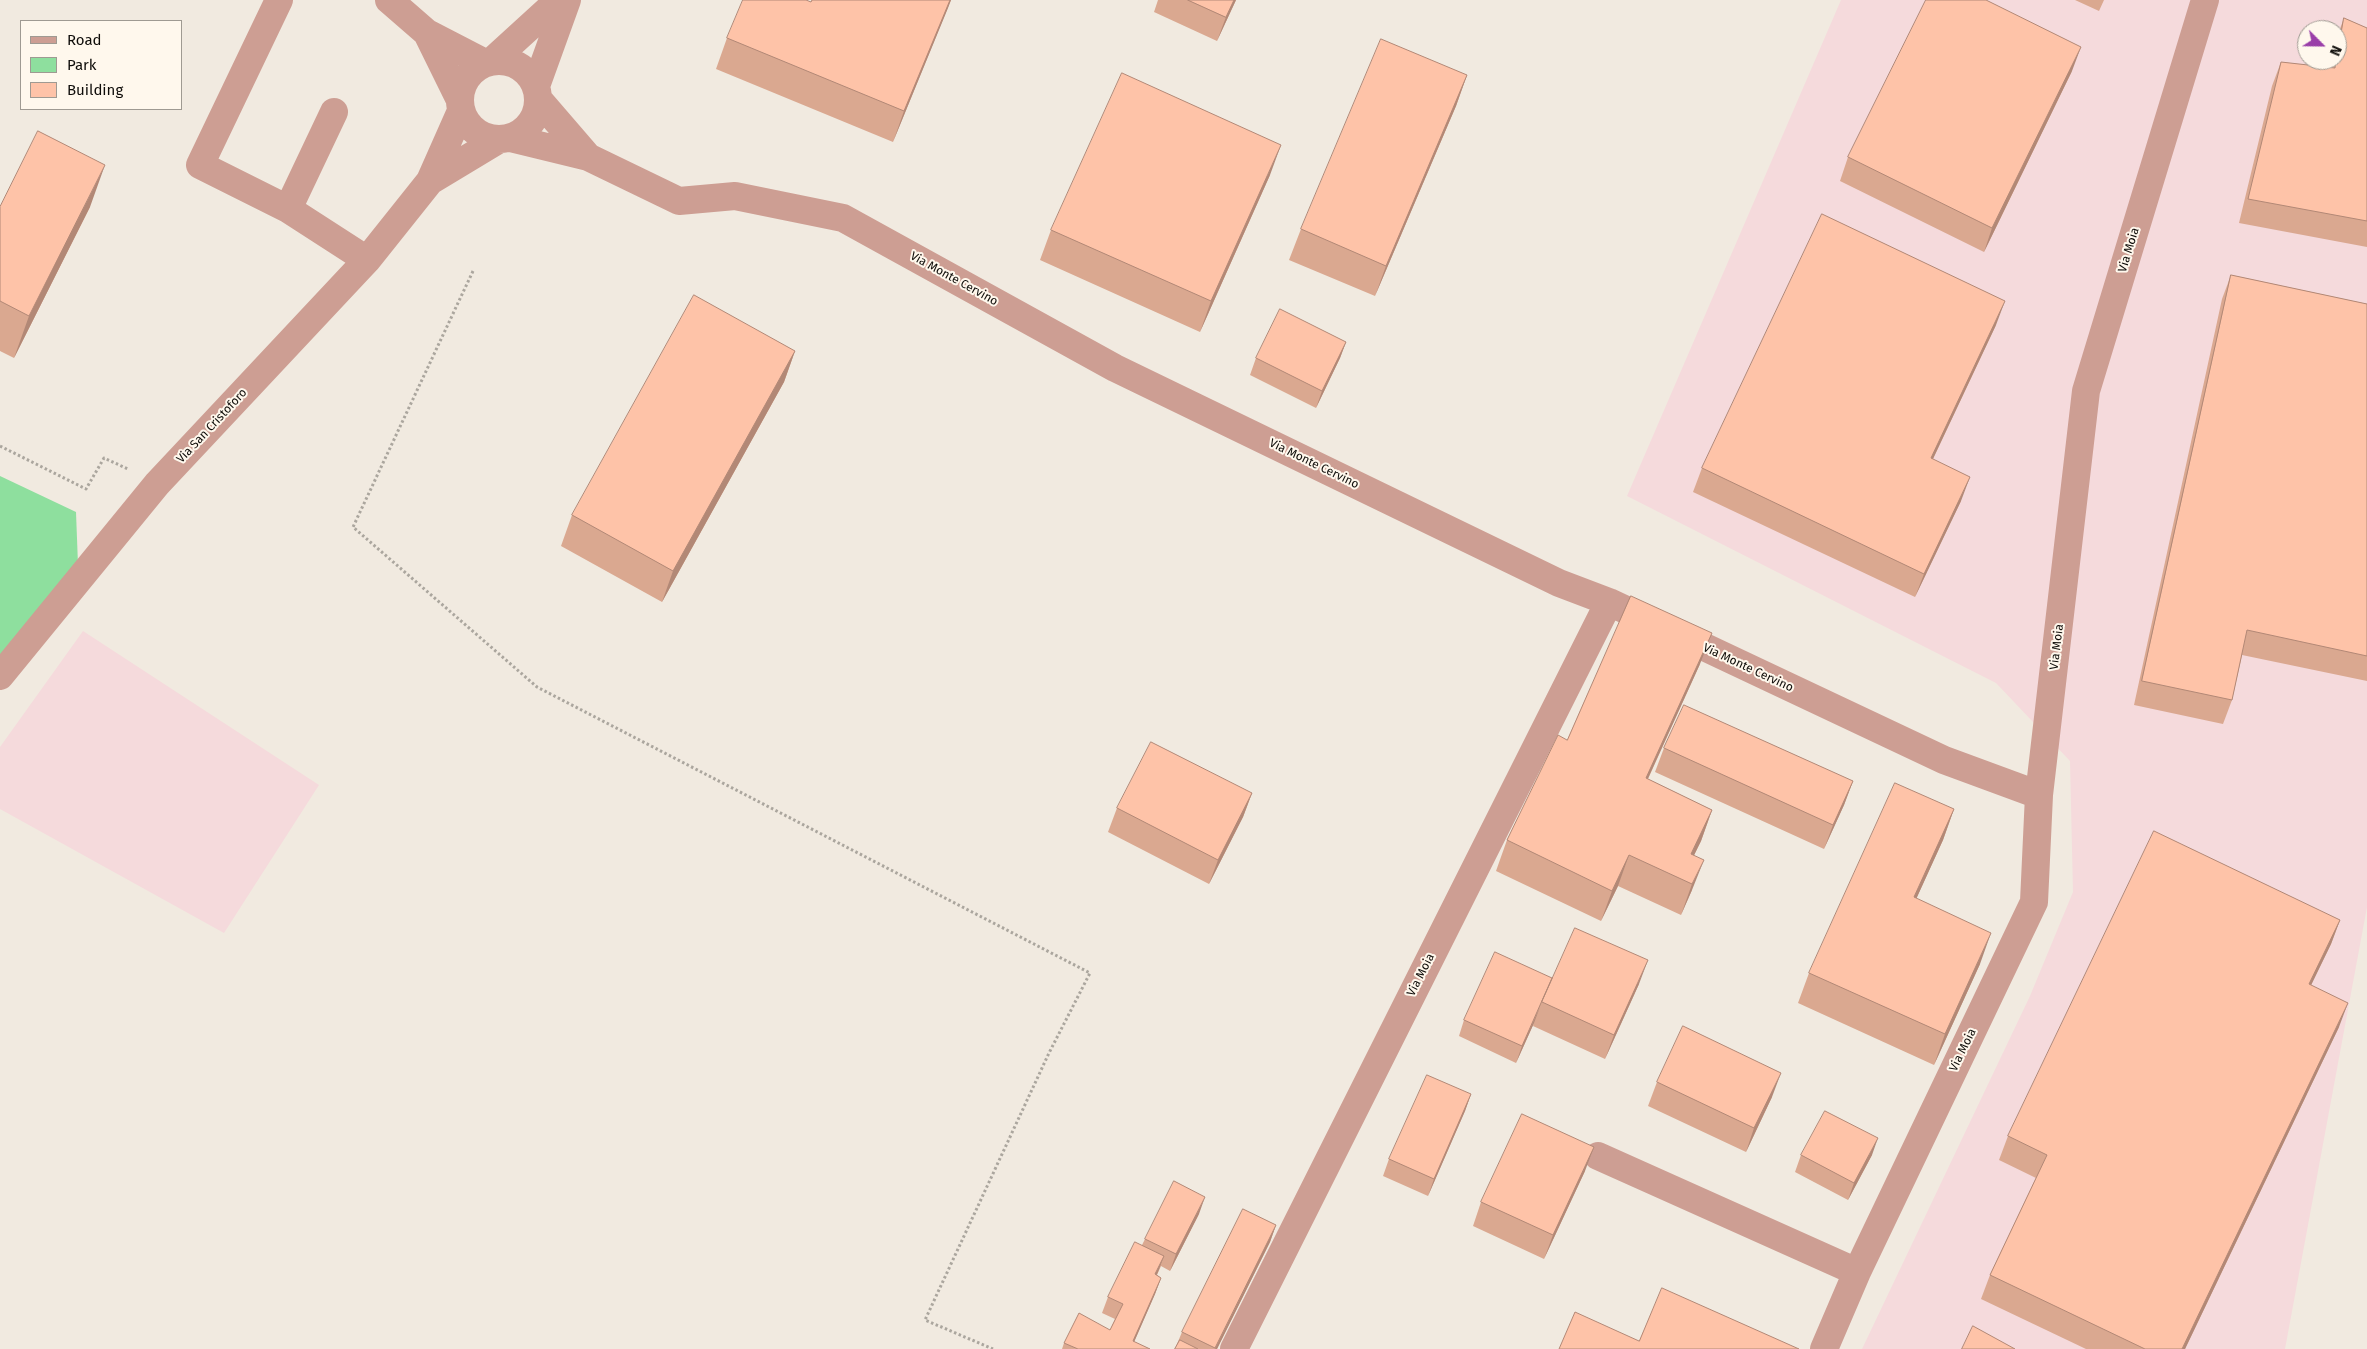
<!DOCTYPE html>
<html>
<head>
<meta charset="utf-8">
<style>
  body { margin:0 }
  #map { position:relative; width:2367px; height:1349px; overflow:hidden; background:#f1eae0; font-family:"Fira Sans",sans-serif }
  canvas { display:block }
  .legend { position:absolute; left:20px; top:20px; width:162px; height:90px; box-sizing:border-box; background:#fff8ed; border:1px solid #9f9a92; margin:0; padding:6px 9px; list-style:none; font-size:15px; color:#0e0c09 }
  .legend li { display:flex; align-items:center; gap:10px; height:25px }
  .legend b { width:25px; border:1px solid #9f9a92 }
  .north { position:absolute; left:2297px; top:20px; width:50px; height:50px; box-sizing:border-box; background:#fff8ed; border:1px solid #9f9a92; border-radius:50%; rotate:113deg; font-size:14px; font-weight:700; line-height:20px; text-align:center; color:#0e0c09 }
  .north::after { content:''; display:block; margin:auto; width:18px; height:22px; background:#9a3ea8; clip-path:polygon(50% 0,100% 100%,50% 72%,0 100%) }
</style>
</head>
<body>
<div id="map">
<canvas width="2367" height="1349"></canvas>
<ul class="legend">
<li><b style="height:6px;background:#cd9e93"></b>Road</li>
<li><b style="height:14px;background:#8edf9e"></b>Park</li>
<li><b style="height:14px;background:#fec3a8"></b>Building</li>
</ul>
<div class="north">N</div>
</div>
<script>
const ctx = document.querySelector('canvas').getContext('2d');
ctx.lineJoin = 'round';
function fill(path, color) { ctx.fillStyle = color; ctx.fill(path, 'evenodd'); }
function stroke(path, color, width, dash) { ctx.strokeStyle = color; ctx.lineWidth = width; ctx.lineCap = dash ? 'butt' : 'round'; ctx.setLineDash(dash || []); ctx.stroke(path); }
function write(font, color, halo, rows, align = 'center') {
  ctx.font = font + ' "Fira Sans",sans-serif'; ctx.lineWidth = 4; ctx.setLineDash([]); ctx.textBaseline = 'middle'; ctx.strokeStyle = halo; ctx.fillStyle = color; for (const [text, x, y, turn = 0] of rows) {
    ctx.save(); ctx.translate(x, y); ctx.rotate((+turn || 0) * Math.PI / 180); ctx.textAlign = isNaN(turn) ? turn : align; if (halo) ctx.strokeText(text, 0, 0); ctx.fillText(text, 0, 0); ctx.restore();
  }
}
fill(new Path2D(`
  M1841,0H2367V907L2285,1349H1862L2030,996L2073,892L2070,761L1996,683L1627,496ZM2307,30H2337V60H2307Z
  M83,631L319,785L224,933L0,809V747Z`), '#f5dadc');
fill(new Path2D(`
  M0,476L76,512L78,565L0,656Z`), '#8edf9e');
stroke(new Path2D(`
  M473,271L353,527L537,687L1090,973L1049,1053L925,1320L993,1349
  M0,446L86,489L104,458L128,469`), '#aba69e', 3, [2.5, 2.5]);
stroke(new Path2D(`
  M279,0L200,165L288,209L367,260
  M389,0L427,33L485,63
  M427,33L459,98
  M460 100a39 39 0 1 1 78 0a39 39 0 1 1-78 0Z
  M492,61L559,0
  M536,86L567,0
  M538,99L588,157
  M510,138L588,157L679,201L735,196L843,218L1115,368L1559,583L1609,602L1944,760L2039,795
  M430,181L498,140
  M288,209L334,112
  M0,676L157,484L367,260L430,181L461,111
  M1598,1156L1857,1272
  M1234,1349L1609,602
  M1824,1349L1857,1272L2034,902L2039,795L2086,391L2205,0`), '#cd9e93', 28);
fill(new Path2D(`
  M812,0H951L893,142L716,69L727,38L811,2Z
  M1158,0H1236L1217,41L1154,12Z
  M2075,0H2104L2099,11Z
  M2344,18L2367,28V247L2239,223L2272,86L2281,62L2330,68L2332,60H2337V37Z
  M2072,71L1984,252L1840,181L1848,157Z
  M1467,75L1456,106L1375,296L1289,260L1301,229Z
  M1270,175L1200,332L1040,260L1051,230Z
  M0,207H90L14,358L0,351Z
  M2231,275L2367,304V681L2242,655L2232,700L2223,724L2134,705L2222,299Z
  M1996,325L1933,459L1961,501L1915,597L1693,492L1702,468Z
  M1346,342L1340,358L1316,408L1250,375L1256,358Z
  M795,351L784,382L662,602L561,546L572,515Z
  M1700,664L1648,779L1712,810L1701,841L1694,855L1692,890L1681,915L1618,886L1601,921L1496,871L1507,840L1567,740Z
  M1664,748L1853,781L1844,805L1824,849L1655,772Z
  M1252,793L1243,817L1209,884L1108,832L1117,808Z
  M1954,809L1943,840L1916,899L1980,964L1934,1065L1798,1003L1809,973Z
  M2340,920L2331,944L2311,985L2339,1027L2185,1349H2086L1981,1299L1990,1275L2036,1178L1999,1160L2008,1136Z
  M1552,978L1639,984L1605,1059L1533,1026L1534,1023L1516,1063L1459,1036L1464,1020Z
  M1657,1082L1772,1097L1746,1152L1648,1106Z
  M1471,1094L1465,1111L1428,1196L1383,1176L1389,1159Z
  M1801,1155H1872L1848,1200L1795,1172Z
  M1585,1171L1544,1259L1473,1226L1481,1202Z
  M1199,1214L1170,1271L1161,1266L1157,1275L1161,1278L1155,1294L1134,1342L1150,1349H1062L1064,1343L1110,1330L1115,1319L1102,1313L1108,1297L1142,1245L1145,1239Z
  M1276,1225L1270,1242L1217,1349H1175L1182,1332Z`), '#daa890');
fill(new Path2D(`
  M950,0H951L948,8L893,142L904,111Z
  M1234,0H1236L1217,41L1226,17Z
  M2081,47L2072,71L1984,252L1992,228Z
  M1467,75L1456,106L1375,296L1386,266Z
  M1281,145L1270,175L1200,332L1211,301Z
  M105,165L90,207L14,358L29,316Z
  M2005,301L1996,325L1922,482L1931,458Z
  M1346,342L1340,358L1316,408L1322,391Z
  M795,351L784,382L662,602L673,571Z
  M1970,477L1961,501L1915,597L1924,574Z
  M1712,633L1700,664L1634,809L1646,778Z
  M1853,781L1844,805L1824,849L1833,825Z
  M1252,793L1243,817L1209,884L1218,860Z
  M1954,809L1943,840L1903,928L1914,897Z
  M1712,810L1701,841L1682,880L1691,854Z
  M1629,855L1618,886L1601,921L1612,891Z
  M1704,860L1692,890L1681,915L1692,884Z
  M2340,920L2331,944L2300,1008L2309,984Z
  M1991,933L1980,964L1934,1065L1945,1034Z
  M1648,960L1639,984L1605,1059L1614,1035Z
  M2348,1003L2339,1027L2185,1349H2182Z
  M1540,1007L1534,1023L1516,1063L1522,1046Z
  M1781,1073L1772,1097L1746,1152L1754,1128Z
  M1471,1094L1465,1111L1428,1196L1434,1179Z
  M1878,1138L1872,1155L1848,1200L1854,1183Z
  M1594,1147L1585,1171L1544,1259L1553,1235Z
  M1205,1197L1199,1214L1170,1271L1176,1254Z
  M1276,1225L1270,1242L1217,1349H1215Z
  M1164,1256L1158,1272L1149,1291L1155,1274Z
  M1161,1278L1155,1294L1131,1349L1133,1341Z`), '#b28876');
const building = new Path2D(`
  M743,0H806L811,2L812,0H950L904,111L727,38Z
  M1188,0H1234L1226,17Z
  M1926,0H1986L2081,47L1992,228L1848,157Z
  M2344,18L2367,28V221L2248,199L2281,62L2335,68L2336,60H2337V56Z
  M1381,39L1467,75L1386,266L1301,229Z
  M1122,73L1281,145L1211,301L1051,230Z
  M38,131L105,165L29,316L0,301V207Z
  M1822,214L2005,301L1931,458L1970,477L1924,574L1702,468Z
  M2231,275L2367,304V656L2247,630L2232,700L2142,681Z
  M694,295L795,351L673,571L572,515Z
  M1280,309L1346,342L1322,391L1256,358Z
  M1631,596L1712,633L1646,778L1712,810L1691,854L1704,860L1692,884L1629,855L1612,891L1507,840L1558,735L1567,740Z
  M1684,705L1853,781L1833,825L1664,748Z
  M1151,742L1252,793L1218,860L1117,808Z
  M1895,783L1954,809L1914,897L1991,933L1945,1034L1809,973Z
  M2154,831L2340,920L2309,984L2348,1003L2182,1349H2145L1990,1275L2047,1155L2008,1136Z
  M1575,928L1648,960L1614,1035L1542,1002Z
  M1495,952L1552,978L1522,1046L1464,1020Z
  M1683,1026L1781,1073L1754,1128L1657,1082Z
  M1427,1075L1471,1094L1434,1179L1389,1159Z
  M1825,1111L1878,1138L1854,1183L1801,1155Z
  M1522,1114L1594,1147L1553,1235L1481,1202Z
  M1174,1181L1205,1197L1176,1254L1145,1239Z
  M1243,1209L1276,1225L1215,1348L1182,1332Z
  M1135,1242L1164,1256L1155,1274L1161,1278L1133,1341L1150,1349H1078L1064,1343L1079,1313L1110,1330L1123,1304L1108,1297Z
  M1662,1288L1799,1349H1559L1575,1312L1639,1341Z
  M1973,1326L2015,1349H1962Z
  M1180,1340L1198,1349H1175Z`);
fill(building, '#fec3a8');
stroke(building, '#b28876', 1);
write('12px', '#0e0c09', '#fff8ed', [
  ["Via Moia",2129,250,-73],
  ["Via Monte Cervino",954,279,29],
  ["Via San Cristoforo",212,426,-47],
  ["Via Monte Cervino",1314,464,26],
  ["Via Moia",2057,647,-83],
  ["Via Monte Cervino",1748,668,25],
  ["Via Moia",1421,975,-63],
  ["Via Moia",1963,1050,-64]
]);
</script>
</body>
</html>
